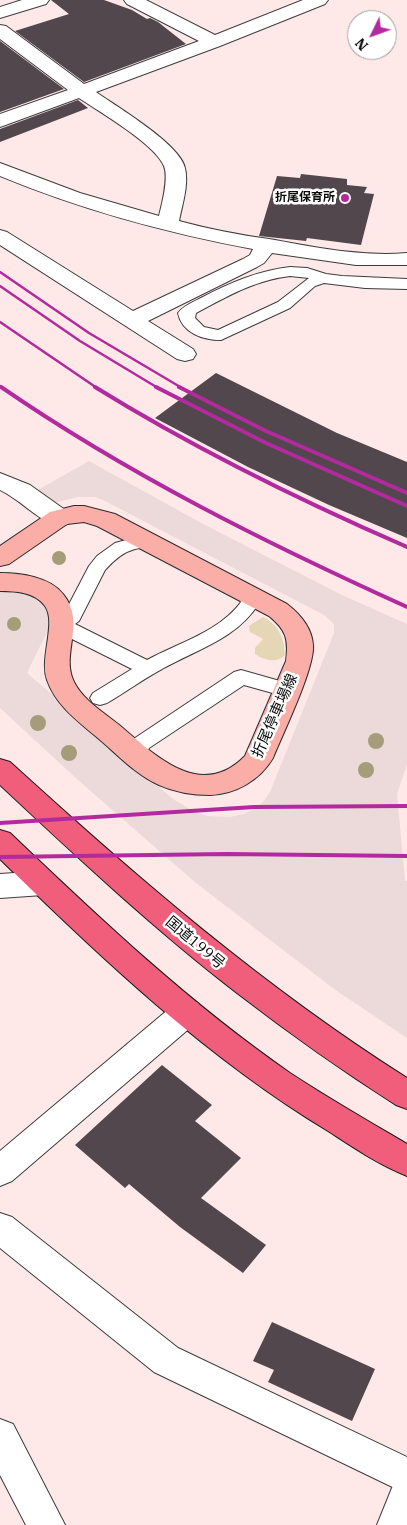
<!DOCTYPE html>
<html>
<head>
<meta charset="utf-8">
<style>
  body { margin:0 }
  #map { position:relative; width:407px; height:1525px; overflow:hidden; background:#fee8e8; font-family:"IBM Plex Serif",serif }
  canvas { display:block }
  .north { position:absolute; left:347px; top:10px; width:50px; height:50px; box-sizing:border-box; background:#fff; border:1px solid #9d9d9d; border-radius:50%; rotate:228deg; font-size:14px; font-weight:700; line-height:20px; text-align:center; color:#0a0a0a }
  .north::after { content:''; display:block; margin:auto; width:18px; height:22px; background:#b22a9e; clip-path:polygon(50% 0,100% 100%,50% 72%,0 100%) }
</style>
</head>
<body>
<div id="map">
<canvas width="407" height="1525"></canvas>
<div class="north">N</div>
</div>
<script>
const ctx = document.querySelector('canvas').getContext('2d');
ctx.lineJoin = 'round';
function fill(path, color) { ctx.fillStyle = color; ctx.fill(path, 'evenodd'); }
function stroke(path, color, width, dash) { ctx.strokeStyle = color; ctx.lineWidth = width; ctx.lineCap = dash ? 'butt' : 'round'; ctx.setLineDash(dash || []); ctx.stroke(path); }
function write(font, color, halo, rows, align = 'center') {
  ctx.font = font + ' "IBM Plex Serif","Noto Sans JP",serif'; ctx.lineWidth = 5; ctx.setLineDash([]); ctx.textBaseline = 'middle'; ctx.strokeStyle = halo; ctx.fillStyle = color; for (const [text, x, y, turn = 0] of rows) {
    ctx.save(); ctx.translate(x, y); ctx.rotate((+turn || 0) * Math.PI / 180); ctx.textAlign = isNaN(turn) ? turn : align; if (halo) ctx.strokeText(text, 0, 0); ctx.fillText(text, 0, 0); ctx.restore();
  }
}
fill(new Path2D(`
  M263,617C279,625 284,638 285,655C277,664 264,660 255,654V648L263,639L250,632L249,626Z`), '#e5d6b5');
fill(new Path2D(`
  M89,461L203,524L342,595L407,624V764L397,794L405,881H407V1038L334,989L196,883L78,780L0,708V590L23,591L45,602L51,624L27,673L173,799L195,812L207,816L230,817L244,814L254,809L264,801L270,792L334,633V624L324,615L103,500L95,497H78L54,503L36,491Z`), '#ecdadb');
fill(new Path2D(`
  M51,0H104L132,10L147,19L150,18L158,22L186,44L84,82L15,31L69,14Z
  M0,41L64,89L0,112Z
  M78,100L88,108L0,142V129Z
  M301,174L347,179V185L367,187L364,193L374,194L361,245L307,238L306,241L259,236L277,176L300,178Z
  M216,373L337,433L407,462V538L329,505L248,467L155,418Z
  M162,1065L212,1105L195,1121L241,1158L201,1198L266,1245L243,1273L180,1227L129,1184L125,1188L75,1145Z
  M272,1322L375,1369L352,1421L268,1382L274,1370L253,1361Z`), '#52474c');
const service = new Path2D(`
  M290,267L307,268L326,274L342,276L407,279V289L365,288L324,283L315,286L290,308L221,340C203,340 182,333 178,313C183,306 193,302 201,298C229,283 257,271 290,267ZM290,276L309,278L278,302L218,330L204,327L195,318L196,313C226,297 255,280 290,276Z
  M141,536L155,538L158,542L155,546C149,548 142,547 135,549C123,552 113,561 105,570L79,621L75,624L147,660C178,643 219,632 241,602L238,594L240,589L247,588L254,589L259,603C238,638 196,650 162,669C143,679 126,692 107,703L100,705L93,703L90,698L93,693L132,669L54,630L52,625L65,612L89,566L97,556L115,543Z
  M241,670L294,685L297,690L294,695L287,697L244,685L149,748L143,761L136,764L129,761C123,751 128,746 135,738L234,672Z`);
const minor = new Path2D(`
  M22,0H49L46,4L0,18V7Z
  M124,0H146L215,35L303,0H328L325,4L220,46L96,92C117,107 180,144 185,168C189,185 182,205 179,221C209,229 239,235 269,239C315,247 360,257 407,253V265H356L272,253L264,263L257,267L148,321L193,349L196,354L193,359L185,361L177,359L0,245V230L7,232L133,311L243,259L250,255L253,249C167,233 82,210 0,176V163L80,193L159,216C162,204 169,178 164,166C155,144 101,113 79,98L0,127V114L68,90L0,39V25L6,26L84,84L199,41L127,4Z
  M0,473L30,485L68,512L71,518L68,524C62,525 58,527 52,524C35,517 19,499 0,490Z
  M43,871L53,875L58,883L53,891L43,895L0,898V874Z
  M187,999L198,1003L202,1012L198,1021L12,1181L0,1186V1151L176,1003Z
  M0,1213L12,1217L178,1348L407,1457V1494L154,1372L0,1248Z
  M0,1419L13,1424L65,1525H26L0,1475Z`);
const tertiary = new Path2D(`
  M407,1478V1525H377L394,1483Z`);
const secondary = new Path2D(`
  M74,506H84L115,514L287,604C300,614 312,628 313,645C315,668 283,733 273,758C260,780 236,794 210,795C193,795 175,792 159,785C136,775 118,755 99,739C79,722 56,706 47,680C39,658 57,623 45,606C35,592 15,591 0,591V573C21,573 50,577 63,594C87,623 60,653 74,682C83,700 103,712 118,724C154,754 200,802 245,756L286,661C289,639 286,630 269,616L97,526L84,522L67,524L9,564L0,566V546L50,512Z`);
const trunk = new Path2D(`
  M0,759L10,762C135,876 263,987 407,1078V1109L396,1105C341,1070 289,1033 237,993C154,929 77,857 0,785Z
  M0,830L10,833C99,918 189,1003 290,1073C328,1098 368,1121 407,1144V1176C379,1165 353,1147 328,1131C206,1057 101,958 0,859Z`);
stroke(service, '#3d3d3d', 2);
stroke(minor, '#3d3d3d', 2);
stroke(tertiary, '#3d3d3d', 2);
stroke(secondary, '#2c2c2c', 2);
stroke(trunk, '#1b1b1b', 2);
fill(service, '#fff');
fill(minor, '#fff');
fill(tertiary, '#fff');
fill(secondary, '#fbaea7');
fill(trunk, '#f05e7b');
stroke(new Path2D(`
  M0,272L89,333L182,388
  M0,286L80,341L158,388
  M0,322L97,388
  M0,386L3,388`), '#b22a9e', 2.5);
stroke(new Path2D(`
  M1,387C129,475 266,543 407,607
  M95,387C195,449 299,500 407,547
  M156,387L266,443L407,506
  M179,387L266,431L407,493
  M0,823L254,807L407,806
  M0,857L227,854L407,856`), '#b22a9e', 4);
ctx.fillStyle = '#a59c79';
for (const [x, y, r] of [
  [59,558,7],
  [14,624,7],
  [38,723,8],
  [376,741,8],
  [69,753,8],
  [366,770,8]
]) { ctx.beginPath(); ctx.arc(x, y, r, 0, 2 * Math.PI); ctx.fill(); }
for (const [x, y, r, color] of [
  [345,198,5,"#b22a9e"]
]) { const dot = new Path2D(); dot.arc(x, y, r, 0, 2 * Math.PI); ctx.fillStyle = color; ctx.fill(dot); stroke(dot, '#fff', 2); }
write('bold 12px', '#0a0a0a', '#fff', [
  ["折尾保育所",335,198]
], 'right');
write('15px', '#0a0a0a', '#fff', [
  ["折尾停車場線",275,716,-66],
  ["国道199号",195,943,40]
]);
</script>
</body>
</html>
